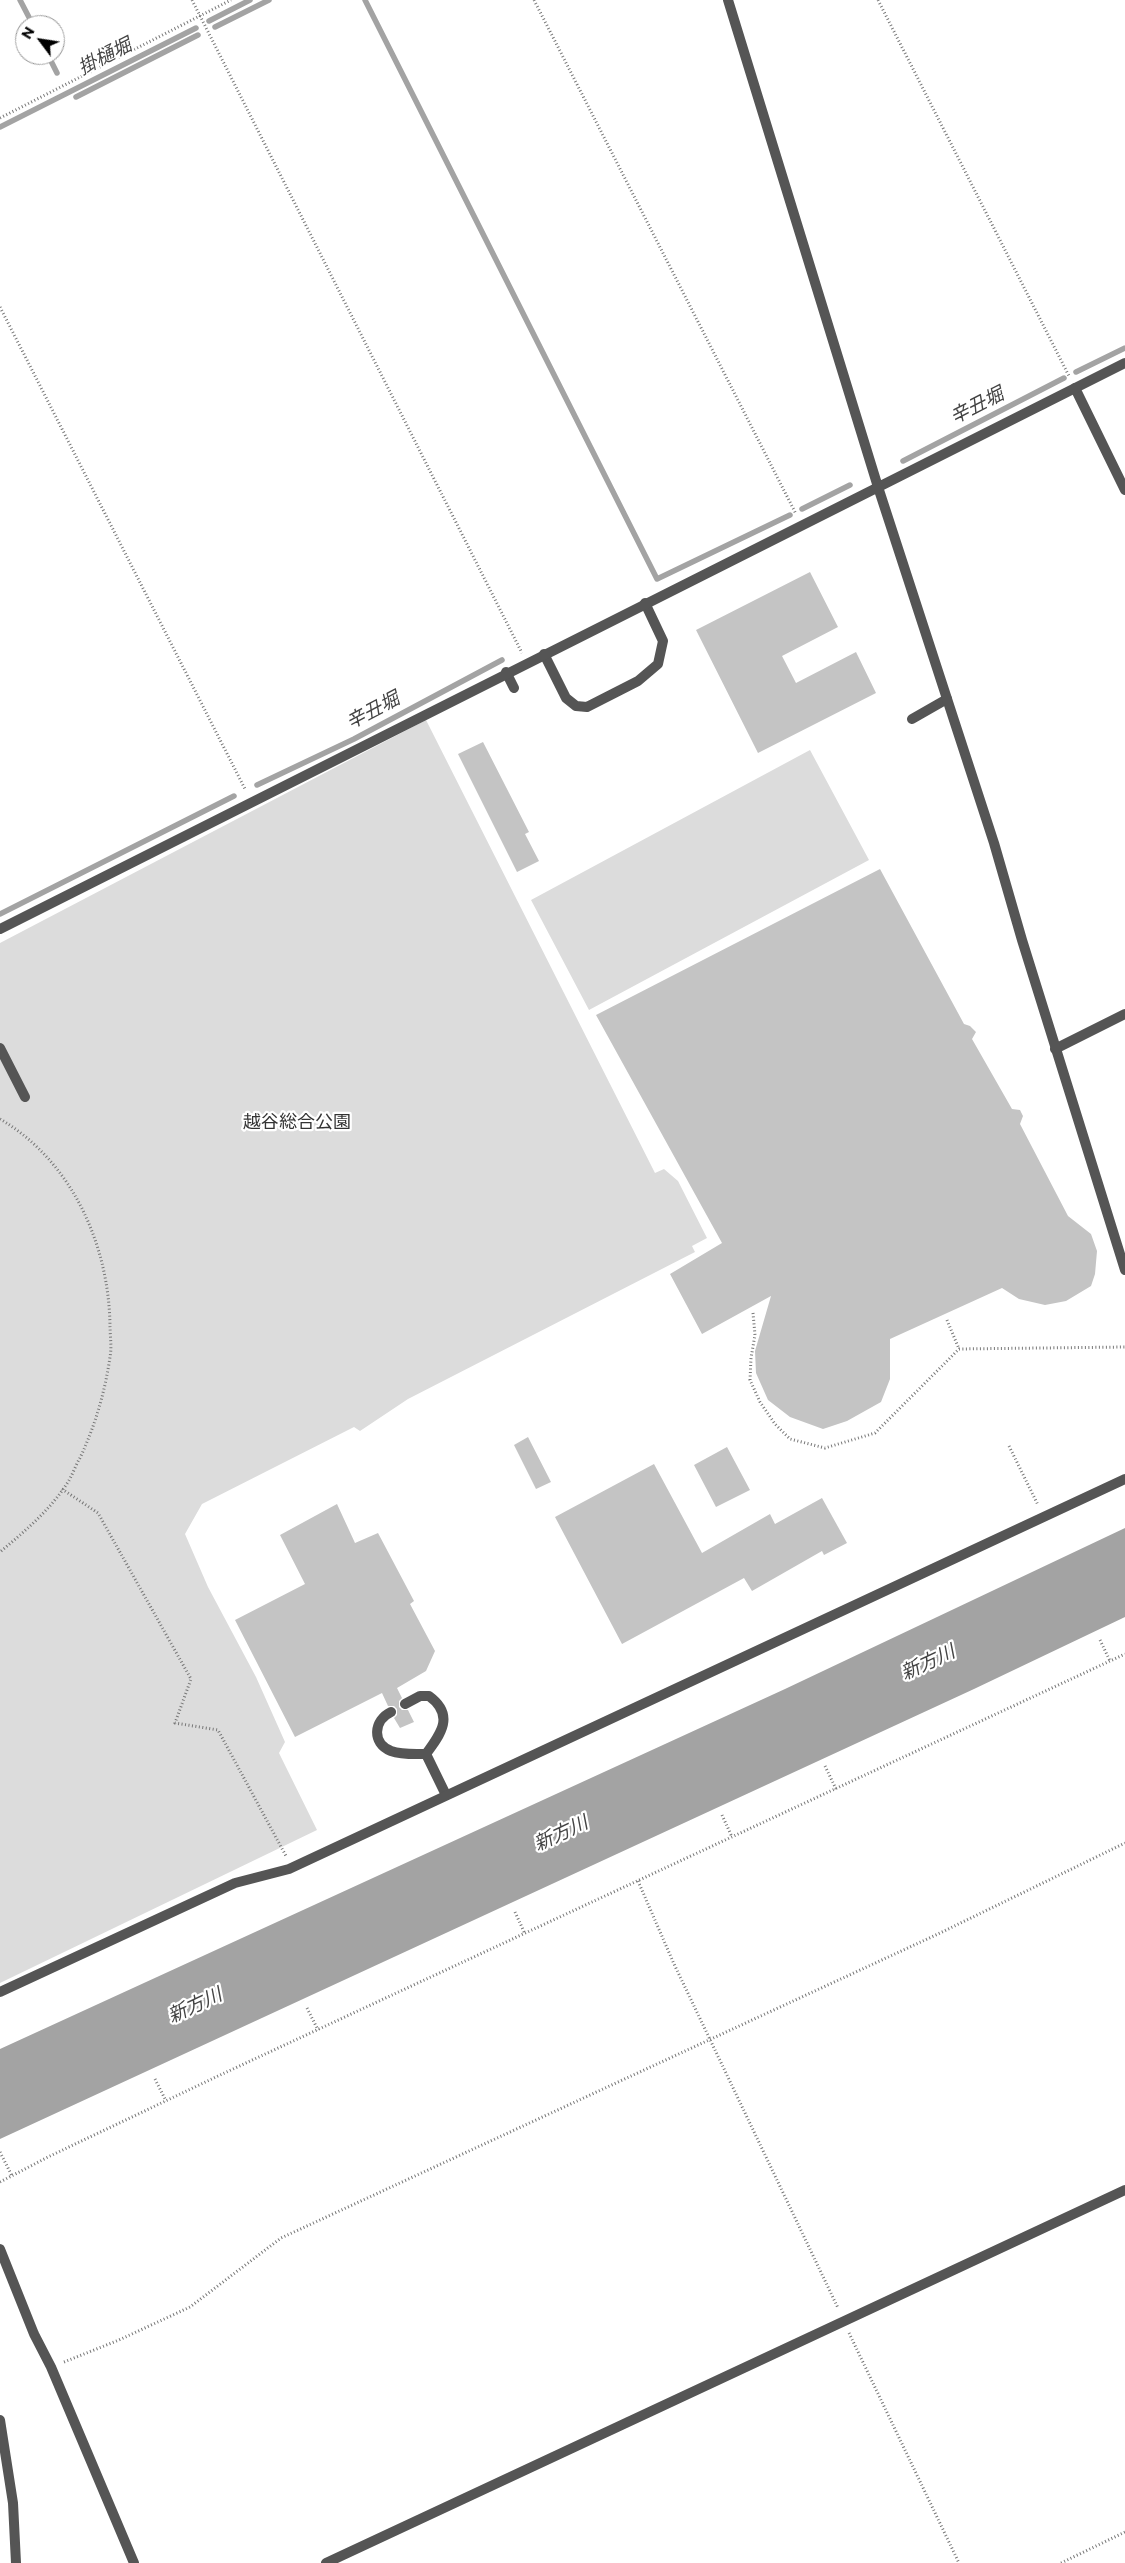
<!DOCTYPE html>
<html>
<head>
<meta charset="utf-8">
<style>
  body { margin:0 }
  #map { position:relative; width:1125px; height:2563px; overflow:hidden; background:#fff; font-family:Montserrat,sans-serif }
  canvas { display:block }
  .north { position:absolute; left:15px; top:15px; width:50px; height:50px; box-sizing:border-box; background:#fff; border:1px solid #999; border-radius:50%; rotate:301deg; font-size:14px; font-weight:700; line-height:20px; text-align:center; color:#000 }
  .north::after { content:''; display:block; margin:auto; width:18px; height:22px; background:#000; clip-path:polygon(50% 0,100% 100%,50% 72%,0 100%) }
</style>
</head>
<body>
<div id="map">
<canvas width="1125" height="2563"></canvas>
<div class="north">N</div>
</div>
<script>
const ctx = document.querySelector('canvas').getContext('2d');
ctx.lineJoin = 'round';
function fill(path, color) { ctx.fillStyle = color; ctx.fill(path, 'evenodd'); }
function stroke(path, color, width, dash) { ctx.strokeStyle = color; ctx.lineWidth = width; ctx.lineCap = dash ? 'butt' : 'round'; ctx.setLineDash(dash || []); ctx.stroke(path); }
function write(font, color, halo, rows, align = 'center') {
  ctx.font = font + ' Montserrat,"Noto Sans JP",sans-serif'; ctx.lineWidth = 4.5; ctx.setLineDash([]); ctx.textBaseline = 'middle'; ctx.strokeStyle = halo; ctx.fillStyle = color; for (const [text, x, y, turn = 0] of rows) {
    ctx.save(); ctx.translate(x, y); ctx.rotate((+turn || 0) * Math.PI / 180); ctx.textAlign = isNaN(turn) ? turn : align; if (halo) ctx.strokeText(text, 0, 0); ctx.fillText(text, 0, 0); ctx.restore();
  }
}
fill(new Path2D(`
  M426,720L655,1173L664,1169L678,1181L707,1238L692,1246L695,1252L408,1399L360,1431L354,1427L202,1504L185,1534L208,1587L256,1677L285,1742L279,1753L317,1830L0,1983V943Z
  M810,750L869,860L589,1010L531,900Z`), '#dcdcdc');
fill(new Path2D(`
  M1125,1528V1617L974,1689L0,2139V2049L785,1689Z`), '#a3a3a3');
stroke(new Path2D(`
  M20,0L33,25
  M365,0L657,579L790,515
  M209,21L250,0
  M215,27L269,0
  M48,55L57,73
  M76,97L198,35
  M0,127L196,28
  M1076,372L1125,348
  M903,461L1064,378
  M802,509L850,485
  M257,785L354,739L502,660
  M0,914L234,796`), '#a3a3a3', 5.5);
fill(new Path2D(`
  M810,572L838,627L782,656L796,683L856,652L876,693L758,753L696,630Z
  M483,742L529,832L525,834L539,861L517,872L458,754Z
  M880,869L964,1024L970,1026L976,1032L972,1039L1012,1109L1020,1110L1023,1116L1020,1124L1068,1216L1091,1234L1097,1251L1095,1274L1091,1286L1066,1301L1045,1305L1019,1299L1002,1288L890,1339V1379L881,1402L847,1421L823,1429L790,1417L768,1400L756,1373L755,1351L771,1296L702,1334L670,1274L722,1243L596,1015Z
  M528,1437L551,1482L536,1489L514,1445Z
  M727,1447L750,1490L716,1507L694,1465Z
  M654,1464L702,1553L770,1514L775,1524L822,1498L847,1543L824,1555L822,1551L752,1591L744,1578L622,1644L555,1517Z
  M337,1504L355,1543L378,1533L414,1601L410,1604L435,1651L426,1671L397,1688L402,1698L399,1701V1707L402,1710H408L414,1722L400,1728L394,1718L397,1715V1709L394,1706H388L382,1693L295,1737L235,1620L305,1584L280,1535Z`), '#c4c4c4');
stroke(new Path2D(`
  M192,0L522,653
  M534,0L796,514
  M878,0L1069,376
  M0,118L231,0
  M0,307L245,789
  M0,1119C72,1161 109,1245 110,1326C110,1336 112,1347 110,1357C105,1392 95,1426 80,1458C75,1466 72,1477 66,1485C49,1511 24,1532 0,1552
  M753,1313L755,1335L751,1358L750,1380L760,1402L775,1424L790,1439L825,1448L875,1433L959,1349L1125,1347
  M947,1320L959,1349
  M1009,1446L1038,1505
  M62,1489L98,1513L191,1679L175,1723L218,1730L286,1856
  M1100,1640L1110,1661
  M825,1766L836,1789
  M722,1815L732,1837
  M638,1881L674,1964L838,2308
  M515,1912L525,1934
  M307,2008L318,2030
  M155,2079L166,2101
  M0,2152L12,2176
  M0,2182L48,2157L218,2076L1125,1654
  M849,2333L959,2563
  M64,2362L119,2340L190,2307L281,2238L938,1934L1125,1843
  M1061,2563L1125,2532`), '#777', 3, [1, 2.5]);
stroke(new Path2D(`
  M544,654L566,698L576,706L587,707L638,681L658,664L663,641L645,603
  M506,672L514,688
  M912,719L947,699
  M0,1048L25,1097
  M1055,1049L1125,1014
  M405,1704L420,1696H429C455,1715 441,1734 426,1754
  M391,1712C374,1720 371,1743 391,1751C402,1755 414,1754 426,1754
  M426,1754L446,1795`), '#555', 10);
stroke(new Path2D(`
  M1075,388L1125,490
  M0,1992L235,1883L289,1869L1125,1479
  M0,2249L34,2334L51,2367L134,2563`), '#555', 10);
stroke(new Path2D(`
  M728,0L878,487L994,843L1022,940L1125,1270
  M0,929L1125,363
  M0,2420L13,2503L16,2563
  M326,2563L1125,2190`), '#555', 10);
write('18px', '#333', '#fff', [
  ["越谷総合公園",297,1123]
]);
write('italic 19px', '#444', '#fff', [
  ["掛樋堀",105,57,-27],
  ["辛丑堀",977,406,-27],
  ["辛丑堀",373,711,-28],
  ["新方川",928,1663,-25],
  ["新方川",561,1834,-25],
  ["新方川",195,2006,-25]
]);
</script>
</body>
</html>
